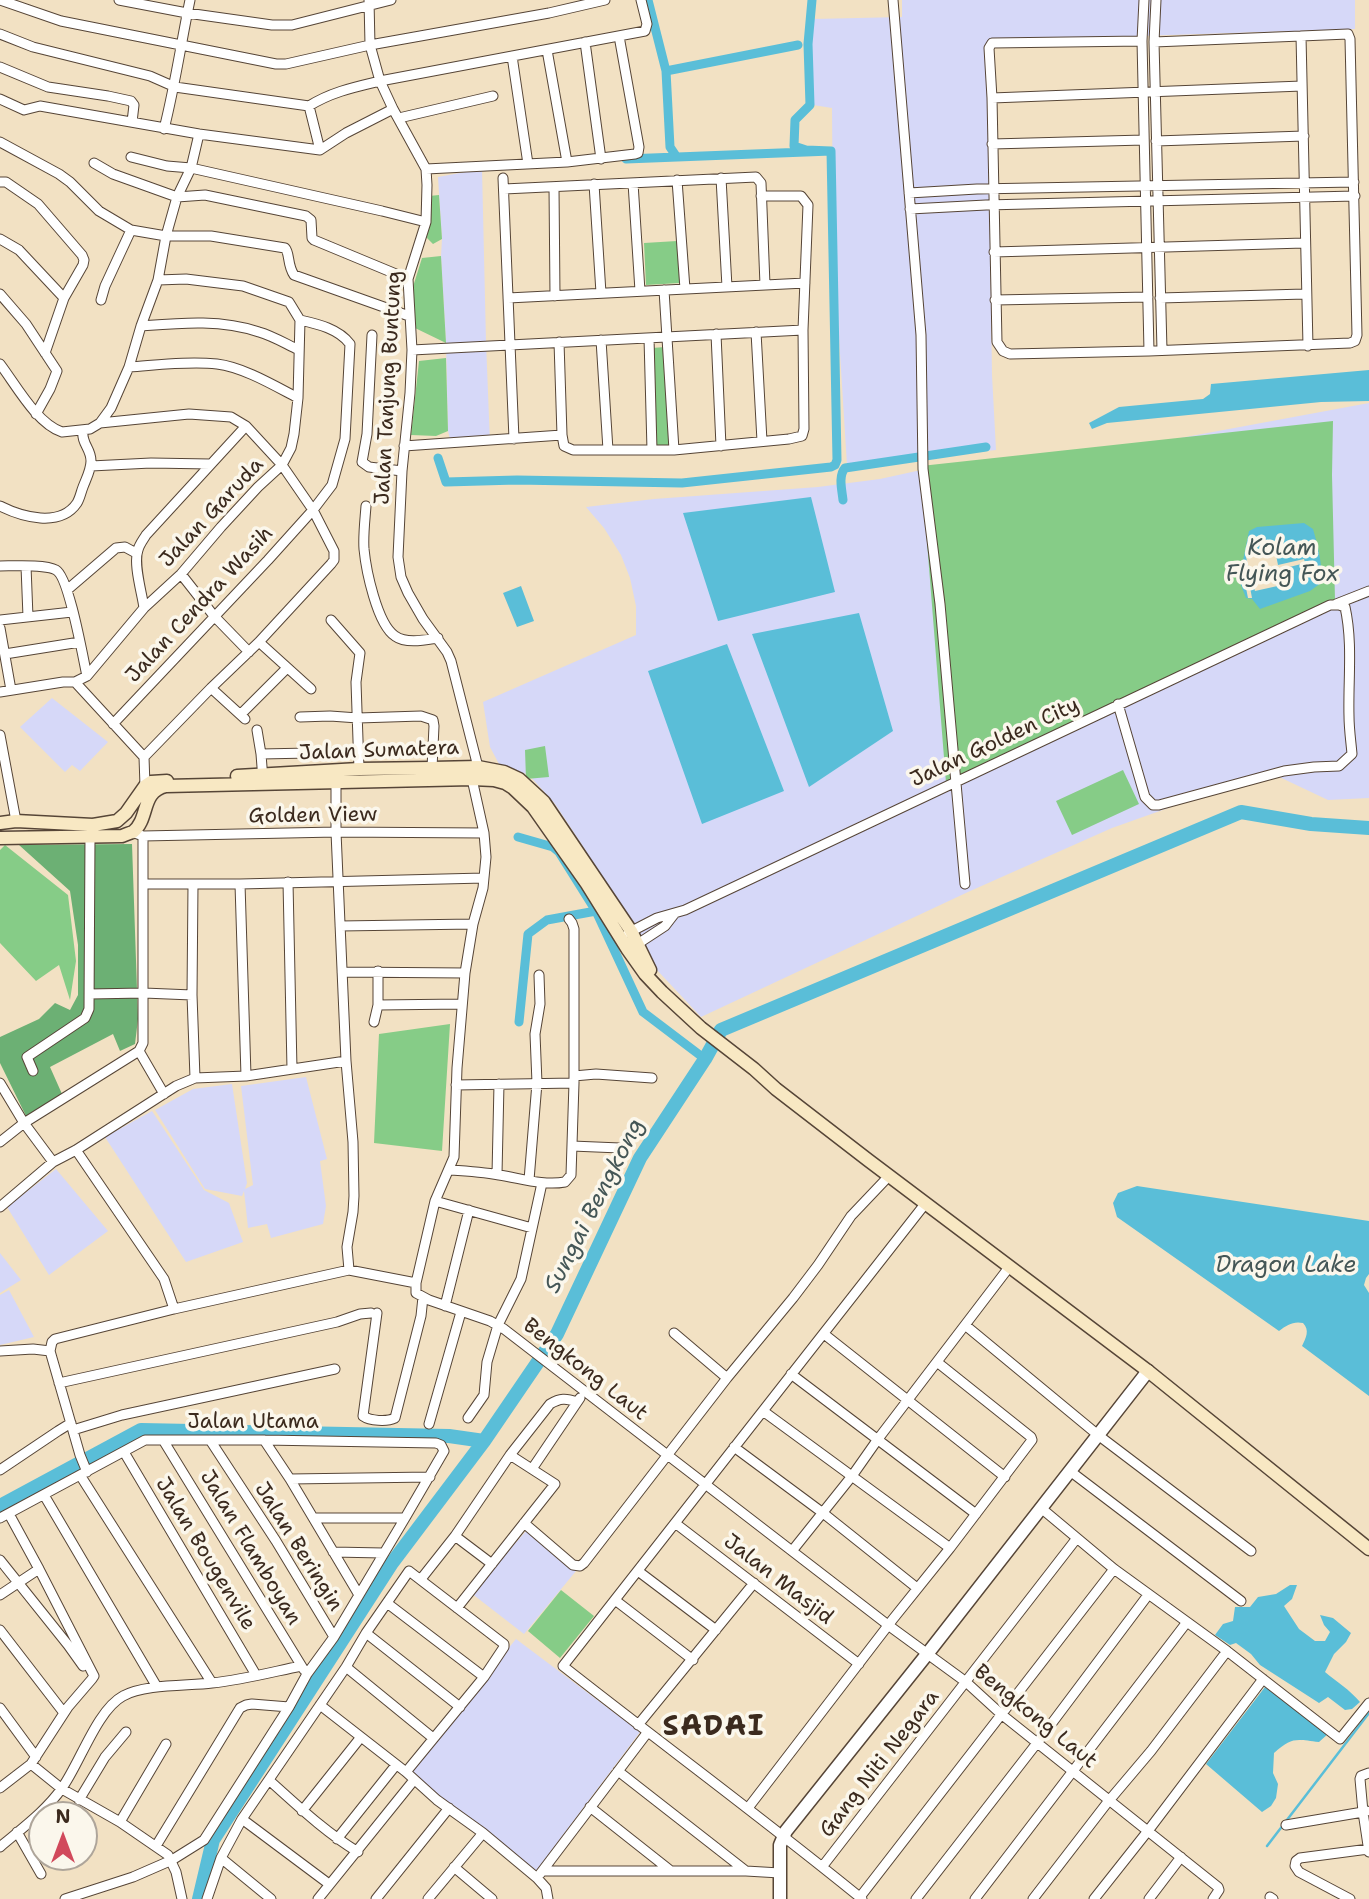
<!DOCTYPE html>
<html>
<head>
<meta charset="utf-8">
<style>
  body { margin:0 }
  #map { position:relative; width:1369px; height:1899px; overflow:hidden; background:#f2e1c3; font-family:"Shantell Sans",sans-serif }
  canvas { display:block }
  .north { position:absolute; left:28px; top:1801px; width:70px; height:70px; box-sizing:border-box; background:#fbf7ec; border:2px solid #aea59a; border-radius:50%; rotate:0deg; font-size:19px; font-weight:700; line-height:28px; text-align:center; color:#3b2a1e }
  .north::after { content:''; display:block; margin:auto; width:24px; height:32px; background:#d1495b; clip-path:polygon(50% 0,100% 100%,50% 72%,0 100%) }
</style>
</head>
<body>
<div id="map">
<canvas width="1369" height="1899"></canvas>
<div class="north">N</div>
</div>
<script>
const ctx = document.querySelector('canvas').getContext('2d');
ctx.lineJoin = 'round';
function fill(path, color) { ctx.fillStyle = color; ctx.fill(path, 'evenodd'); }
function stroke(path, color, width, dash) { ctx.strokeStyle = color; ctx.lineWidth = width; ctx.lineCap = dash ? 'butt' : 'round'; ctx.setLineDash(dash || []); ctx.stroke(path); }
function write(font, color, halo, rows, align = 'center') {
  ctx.font = font + ' "Shantell Sans",sans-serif'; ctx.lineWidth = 7; ctx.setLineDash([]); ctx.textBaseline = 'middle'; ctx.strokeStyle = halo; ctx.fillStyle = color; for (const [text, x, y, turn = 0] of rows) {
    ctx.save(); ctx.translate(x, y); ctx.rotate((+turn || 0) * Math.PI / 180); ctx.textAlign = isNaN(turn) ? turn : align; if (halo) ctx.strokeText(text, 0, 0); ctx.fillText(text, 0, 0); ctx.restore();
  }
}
fill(new Path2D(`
  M902,0H1355V29L987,41L992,375L996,450L847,465L833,242L832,108L813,105L810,44L813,19L902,17Z
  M482,169L486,342L490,443L452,447L448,431L446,343L441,256L442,239L438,177Z
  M1369,403V798L1328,800L1273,774L1233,785L1112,828L968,892L701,1017L656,969L584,848L555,804L529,775L499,764L490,747L483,702L636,635V606L630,578L621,555L604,528L586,507L654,499L818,487L880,479L921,470L1105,452Z
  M52,698L108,742L80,771L72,765L65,772L20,727Z
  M306,1077L327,1159L320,1161L326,1206L323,1224L271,1238L267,1224L248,1228L244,1191L242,1196L205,1189L155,1110L193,1089L232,1084L247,1183L245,1189L253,1185L241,1086Z
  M152,1111L204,1190L229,1203L243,1242L186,1262L105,1137Z
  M56,1169L108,1231L49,1275L7,1207Z
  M0,1253L21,1280L0,1293Z
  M9,1290L34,1337L0,1345V1295Z
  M527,1530L576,1571L524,1634L471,1593Z
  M516,1639L640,1732L536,1871L408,1771Z`), '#d6d8f8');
fill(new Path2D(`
  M439,195L442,239L433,244L427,238L429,196Z
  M677,241L680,283L646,285L644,243Z
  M441,256L446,343L415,328L411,293L422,258Z
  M665,347L670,451H657L652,348Z
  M446,358L448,431L436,436L411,435L419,361Z
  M1333,421L1332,475L1335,600L946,783L921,466Z
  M545,746L549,777L526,779L525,750Z
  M1123,770L1139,804L1072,835L1056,801Z
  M5,845L68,895L76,961L70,1000L59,965L36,981L0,943V850Z
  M450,1024L442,1151L374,1143L379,1034Z
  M561,1590L594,1616L560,1658L528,1631Z`), '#86cc87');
fill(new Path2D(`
  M132,844L138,1019L135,1044L120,1051L113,1034L50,1067L62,1094L26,1116L0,1063V1037L39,1019L55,1003L70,1010L78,995V945L70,891L19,845Z`), '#6cb074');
fill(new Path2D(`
  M1369,370V401L1321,402L1107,423L1092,429L1089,423L1119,407L1203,399L1210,394L1211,384Z
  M811,497L835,592L718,621L683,513Z
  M1304,523L1313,529C1318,546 1323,566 1321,583L1310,591L1260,609L1252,599L1246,598L1239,580L1249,531L1257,527Z
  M521,586L534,621L517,627L503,593Z
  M859,613L893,731L809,787L752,634Z
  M727,644L784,791L702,824L648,671Z
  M1137,1186L1369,1221V1274L1366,1278L1364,1285L1369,1293V1396L1302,1346C1306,1338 1310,1330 1303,1323C1293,1321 1287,1325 1279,1331L1117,1217L1113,1203L1118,1193Z
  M1290,1585H1297L1292,1599L1284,1606L1299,1629L1315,1641H1325L1330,1632L1324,1625L1320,1615L1333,1618L1351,1633L1346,1642L1334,1654L1325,1672C1337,1682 1350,1690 1360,1702L1352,1709L1345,1710L1328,1697L1319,1703L1260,1665L1251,1654L1236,1643L1230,1645L1215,1635L1223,1624L1233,1621L1235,1607H1250L1258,1597L1276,1594Z
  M1265,1687L1329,1733L1319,1742C1295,1739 1292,1737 1274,1753L1273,1773L1278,1784L1276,1798L1271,1806L1262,1812L1206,1764Z`), '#5abed8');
fill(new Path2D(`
  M1275,550L1278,565L1304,559L1305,563L1278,570L1282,585L1255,591L1252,582H1249L1252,598H1248L1245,583L1240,584L1239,580L1251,578V575L1261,573L1260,570L1250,573L1246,557Z`), '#f2e1c3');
stroke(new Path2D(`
  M1267,1846L1369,1713`), '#5abed8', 2.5);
stroke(new Path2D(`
  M648,0L666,71L798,45
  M666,71L670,147L676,156
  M626,159L831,151L806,150L794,146L795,120L810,105L808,44L812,0
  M438,458L446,482L517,480L682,483L831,467L835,465L837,460L831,151
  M843,500C842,490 838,476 845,468L986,447
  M518,837L553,847L559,852L596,911
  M519,1022L528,934L547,920L596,911L643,1012L705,1059`), '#5abed8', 9);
stroke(new Path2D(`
  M0,1506L141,1430L449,1436L484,1441
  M199,1899L213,1840L392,1563L484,1441L557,1334L640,1158L705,1059L721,1030L1241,812L1311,824L1369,828`), '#5abed8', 14);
const minor = new Path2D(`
  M0,0L61,21L276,64H286L370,45L549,13L605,0
  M119,0L187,13L272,25H292L391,0
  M369,0L370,45L380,81L393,109L426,169L427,185L426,222L408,279L412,350L410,393L402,471L398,557L401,577L408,593L423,619L447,652L451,661L478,767
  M893,0L921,335L923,469L940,604L965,884
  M1144,0L1142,41L1149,351
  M1156,0L1154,42L1162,350
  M0,34L33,47L150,76L175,87L309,106C331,92 355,87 380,81L645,31L647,24L641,0
  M1142,41L992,43L989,48L992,98L1302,86
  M585,42L601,159
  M1154,42L1301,36L1308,346
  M547,50L567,162
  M512,56L528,164
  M0,67L48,87L108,96L131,101L134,105L132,122
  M992,98L997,342L1003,351L1010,354L1149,351L1350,343L1355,341L1357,335L1350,39L1348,34L1301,36
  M0,99L24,110L40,106L199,134L320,150L346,133L393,109
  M309,106L320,150
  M399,118L493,96
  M164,129C175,86 181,43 190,0
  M1156,141L1304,136
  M0,142L59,174L70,182L99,211L131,230
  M992,144L1144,140
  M131,157L167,166L191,168L382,211L426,222
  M94,163L113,174L177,197L205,195L306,216L311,220L312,238L314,240L408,279
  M426,169L567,162L635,154L638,153L639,147L619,36
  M503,178L514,439
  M721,178L727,287
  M677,180L685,289
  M0,182H6L38,204L82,255L84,260L83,265L64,298
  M633,183L640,291
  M594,184L601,293
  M554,187L555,296
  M504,189L756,177L761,183L765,285
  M909,193L977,189L1354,182
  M910,209L986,205L1355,196
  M0,239L19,250L64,298L45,353
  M994,252L1304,243
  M664,290L674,450
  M0,294L26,324L57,371L50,389L36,414
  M508,298L805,283
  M1160,298L1305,294
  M101,300L105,286L131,230L166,236H211L285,248C290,253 287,265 294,275L409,316
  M995,300L1148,297
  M141,326C180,323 220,319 259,332C273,336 286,344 299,350
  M756,332L762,441
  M716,334L721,446
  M372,335L367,434L362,462L369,467L402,471
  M649,338L652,450
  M601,340L608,450
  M412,350L803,330
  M0,364C16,385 37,424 62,432L90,429L100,423L111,408L129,367L141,326L158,280L166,236L177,197L191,168L199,134
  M129,367C158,365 188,361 217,364C243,367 275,386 298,398
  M100,423L189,414L231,417L246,426L282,465L313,510L334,551V560L331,564L259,642L211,688L144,757
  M562,435L564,446L573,450H674L789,439L802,436L804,429L803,330L808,205L801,196H761
  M404,446L562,435L559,342
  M91,466L151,463L210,464
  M0,506C22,517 60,528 77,503C80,498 81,492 83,487C86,479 91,470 91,461C91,448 81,444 83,430
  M366,506C365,520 363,535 364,549C366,570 377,624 395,636C406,644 425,640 438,638
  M0,566C13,566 45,564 56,570C69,577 83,658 87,676
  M26,566L28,617
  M181,574L214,616L249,652
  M67,590L116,548L125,547L136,553
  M1336,604L1369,591
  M144,608C142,593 133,564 138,550C139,545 143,540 146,535L246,426
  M0,620L72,612
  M331,620L360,653L356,682L359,769
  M0,628L11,690
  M259,642L311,689
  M5,654L80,642
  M75,682L87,676L144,608L181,574L221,527L258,487L282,465L291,448L294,434L298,398L300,320L289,302L243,286L186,279L158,280
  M211,688L245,719
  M0,692L63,682H75L144,757L145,786
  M241,714L287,668
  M300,717L330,716L358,718L421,716L433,720L434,726L432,768
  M113,724L268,560L313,510L332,485L345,439L350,344C339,329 318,324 300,320
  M257,730L261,754L263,780
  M0,735L16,821
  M261,754L358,752H431
  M472,779L484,833L486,857L483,888L473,924L465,973L457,1068L454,1157L435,1201L416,1283V1293L429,1300L490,1321L504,1329L888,1625L966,1682L1001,1714L1218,1887L1219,1890L1213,1899
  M143,836L336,832L484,833
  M288,882L292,1069
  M143,884H240L484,878
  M240,884L246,1076
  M193,885L192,995L195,1078
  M340,926L473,924
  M628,933L657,918L685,910L755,877L1330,605H1339L1345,607C1353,643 1348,680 1349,716C1349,729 1351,742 1352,754L1339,766L1314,767L1284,771L1159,805H1153L1145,797L1118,704
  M633,947L665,926L675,913
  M342,972L465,973
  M89,994L144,993L192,995
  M378,1005L462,1004
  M374,1022L378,1005V971
  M139,1051L164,1094
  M346,1061L353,1142L354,1196L353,1212L347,1247L349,1270
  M33,1071L27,1057L85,1018L89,1009L90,837
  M574,1076L596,1074L652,1078
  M0,1083L24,1123L0,1142
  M456,1085L574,1083
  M572,1146L620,1148
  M76,1150L164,1279L174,1309
  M53,1162L24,1123L139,1051L143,1043V836L132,832
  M449,1170C465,1171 482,1172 499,1175C520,1178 543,1186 565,1182L571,1175L574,1083V929L572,923L569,919
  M497,1174L499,1084
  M529,1180L537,1083L535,1034L540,1004L539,975
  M435,1201L532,1228
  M0,1207L53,1162L76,1150L176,1086L195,1078L246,1076L346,1061L336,832V782
  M445,1306L469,1210
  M377,1313L363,1416C370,1421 387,1422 395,1418L421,1316L423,1297
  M965,1325L1098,1435L1251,1551
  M674,1333L727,1378
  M824,1334L1005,1477
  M0,1351L33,1349L50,1351
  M791,1374L976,1514
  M59,1383L337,1322L360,1314L371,1313
  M763,1411L950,1548
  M468,1418L484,1395L487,1362L498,1325L521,1279L542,1183
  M429,1424L461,1312
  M73,1430L122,1415L335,1369
  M163,1440L304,1670
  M264,1440L290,1479L359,1595
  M734,1447L823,1513L917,1588
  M124,1452L256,1675
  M532,1469L580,1398
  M0,1470L58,1431L71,1423
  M1070,1471L1241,1601
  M87,1472L80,1455L50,1351L52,1342L55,1339L174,1309L349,1270L416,1283
  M80,1475L212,1683
  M290,1479L430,1477
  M44,1495L157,1687
  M1041,1508L1114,1569L1227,1651L1340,1739L1369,1703
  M0,1518L145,1440H264L436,1443L441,1445L444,1451L405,1518
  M314,1518H405L334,1637
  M524,1523L573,1565L580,1566L584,1563L727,1378L793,1298L818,1265L851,1216L889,1176
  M675,1523L859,1664
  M455,1536L492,1564
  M792,1551L852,1476L878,1439L1010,1266
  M333,1552L383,1553
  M0,1560L68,1645L83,1666
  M638,1571L716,1630
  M421,1579L455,1536L510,1455L550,1404C560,1398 566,1398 577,1402
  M0,1595L39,1569L9,1514
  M615,1600L693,1660
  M387,1603L484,1677
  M457,1608L555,1484L510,1455
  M0,1630L64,1713
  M366,1633L460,1707
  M346,1667L433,1738
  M320,1705L406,1772L437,1800L483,1833L537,1878L546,1888L548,1899
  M0,1708L36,1757
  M638,1725L754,1583
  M31,1764L62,1789L120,1822L168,1855L176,1872L182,1899
  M618,1771L746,1871
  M270,1781C298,1806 325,1832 358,1852
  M0,1788L31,1764L68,1707L92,1679L94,1676L39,1569
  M79,1800L105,1757L126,1732
  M590,1807L671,1871
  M748,1808L893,1619L950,1548L1032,1440L1031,1437L937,1362
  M302,1811L361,1737
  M1367,1811L1363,1812L1369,1852
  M242,1819L329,1884
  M120,1822L166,1744
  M1286,1825L1363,1812L1360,1779L1361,1776L1369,1773
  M17,1832L41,1874
  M337,1839L396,1765
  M156,1846L240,1708L246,1705L252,1704L289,1707
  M0,1847C21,1829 46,1811 62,1788C80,1763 97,1710 123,1696C144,1684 188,1686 212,1683C242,1680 272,1672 301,1666
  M221,1858L271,1899
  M454,1867L492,1899
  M822,1867L1077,1538
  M543,1871H746L780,1873
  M540,1874L647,1733
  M860,1897L1114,1569
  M1270,1897L1273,1899
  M65,1899L133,1877L172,1860L204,1840L289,1707L307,1674L334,1637L276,1541L210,1440
  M207,1899L221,1858L242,1819L346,1667L366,1633L409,1571L504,1644V1647L484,1677L406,1772
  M318,1899L414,1780
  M376,1899L449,1808
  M428,1899L483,1833
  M862,1899C764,1819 662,1744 563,1666L925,1204
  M916,1899L1037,1743L1148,1595
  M975,1899L1187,1622
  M1033,1899L1107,1803L1151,1751L1227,1651
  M1094,1899L1151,1827L1263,1679
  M1149,1899L1181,1857
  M1350,1899L1299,1872L1295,1866L1296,1861L1300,1858L1369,1849`);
const tertiary = new Path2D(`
  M780,1899V1845L786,1831L928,1653L1148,1371`);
const secondary = new Path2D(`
  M237,776L359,769L432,768L478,767L504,772L519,779L544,802L631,931L650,970
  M0,823L16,821L93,825L117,821L126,813L145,786L151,782L167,781
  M0,838L122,836C122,836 132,832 133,832C150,818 140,792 166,786L472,779L494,780L505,783L513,788L533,807L587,884L628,950L645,974L662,992L701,1028L754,1069L776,1089L868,1160L1148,1371L1369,1549`);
stroke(minor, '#564537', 11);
stroke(tertiary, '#564537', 15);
stroke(secondary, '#564537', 15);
stroke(minor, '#fff', 9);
stroke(tertiary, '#fff', 12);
stroke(secondary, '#f8e8c3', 12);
write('21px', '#3b2a1e', '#fbf7ec', [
  ["Jalan Tanjung Buntung",389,388,-87],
  ["Jalan Garuda",212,513,-47],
  ["Jalan Cendra Wasih",200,605,-47],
  ["Jalan Golden City",995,743,-25],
  ["Jalan Sumatera",379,751,-2],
  ["Golden View",313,816,-1],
  ["Bengkong Laut",585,1370,38],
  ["Jalan Utama",253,1423],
  ["Jalan Beringin",298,1547,58],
  ["Jalan Flamboyan",250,1548,59],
  ["Jalan Bougenvile",205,1554,59],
  ["Jalan Masjid",778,1580,38],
  ["Bengkong Laut",1035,1717,39],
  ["Gang Niti Negara",880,1764,-52]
]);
write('italic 23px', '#445656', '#fbf7ec', [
  ["Kolam",1282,549],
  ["Flying Fox",1282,575],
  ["Sungai Bengkong",595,1206,-63],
  ["Dragon Lake",1286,1266]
]);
ctx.letterSpacing = '2px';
write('bold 28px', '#3b2a1e', '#fbf7ec', [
  ["SADAI",714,1728]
]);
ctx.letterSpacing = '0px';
</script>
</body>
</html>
